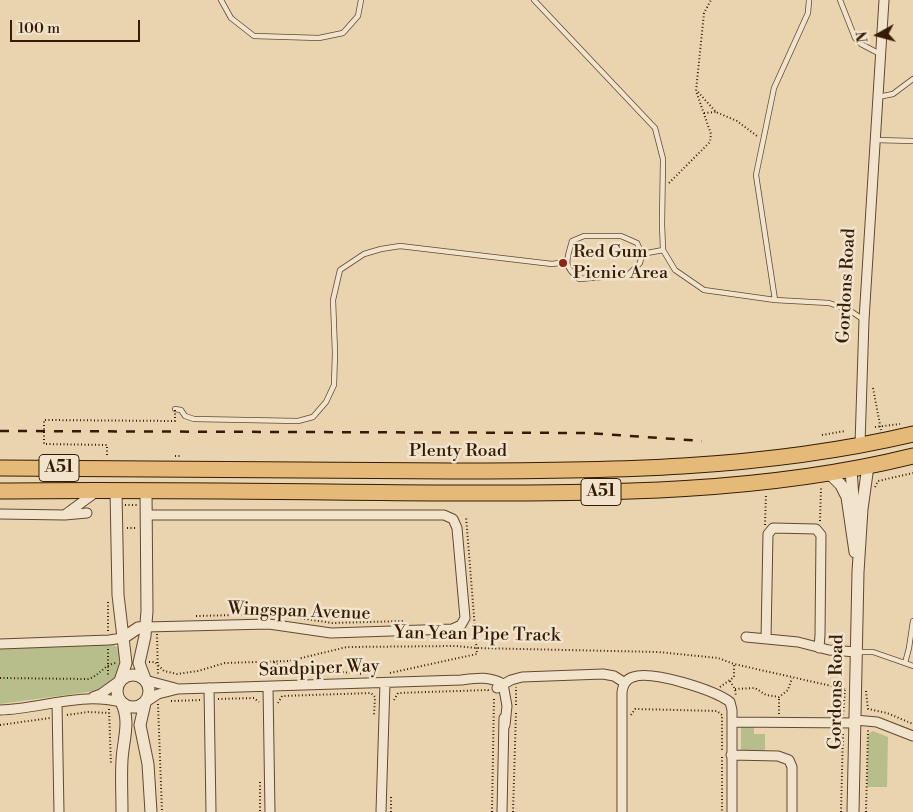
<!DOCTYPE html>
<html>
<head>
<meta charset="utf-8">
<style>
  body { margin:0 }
  #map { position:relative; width:913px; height:812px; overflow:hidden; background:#ead4b0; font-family:"Libre Bodoni",serif }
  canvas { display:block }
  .north { position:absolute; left:853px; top:10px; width:50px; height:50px; -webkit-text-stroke:4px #f1e3cc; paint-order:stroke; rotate:263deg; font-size:14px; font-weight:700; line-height:20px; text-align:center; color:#351b05 }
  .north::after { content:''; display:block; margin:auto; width:18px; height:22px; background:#351b05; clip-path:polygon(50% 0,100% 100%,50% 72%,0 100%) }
  .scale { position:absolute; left:10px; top:20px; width:130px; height:22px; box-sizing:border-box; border:2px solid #351b05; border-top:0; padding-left:6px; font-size:15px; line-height:18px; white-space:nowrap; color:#351b05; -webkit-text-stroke:4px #f1e3cc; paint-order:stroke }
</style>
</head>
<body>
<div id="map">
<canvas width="913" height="812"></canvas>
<div class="north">N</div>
<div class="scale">100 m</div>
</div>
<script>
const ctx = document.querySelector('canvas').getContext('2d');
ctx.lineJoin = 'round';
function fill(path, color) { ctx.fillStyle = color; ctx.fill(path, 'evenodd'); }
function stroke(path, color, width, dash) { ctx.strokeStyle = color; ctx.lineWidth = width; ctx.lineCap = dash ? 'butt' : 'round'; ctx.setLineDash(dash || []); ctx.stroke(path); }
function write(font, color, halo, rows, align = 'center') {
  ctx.font = font + ' "Libre Bodoni",serif'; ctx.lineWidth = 5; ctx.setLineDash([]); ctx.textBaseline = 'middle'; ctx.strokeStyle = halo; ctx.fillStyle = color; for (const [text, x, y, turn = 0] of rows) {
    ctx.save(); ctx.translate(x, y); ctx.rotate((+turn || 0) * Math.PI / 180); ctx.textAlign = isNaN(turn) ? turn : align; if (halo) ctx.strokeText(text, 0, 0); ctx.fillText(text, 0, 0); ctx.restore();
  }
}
fill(new Path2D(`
  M109,644L114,645L120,649L122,657L117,676L102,690L0,704V648Z
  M741,727H754V734H765V750H741Z
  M873,731L888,737L887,787H867L868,734Z`), '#b7bd8b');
const service = new Path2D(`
  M221,0L231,18L254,36L319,38L343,33L358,16L361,0
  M534,0L655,128L663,159L662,224L663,250L675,270L704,290L775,300L829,303L849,310L864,320
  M840,0L855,38L861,44L880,54
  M878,97L893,94L913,79
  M875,140L913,141
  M584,236H621L637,243L642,254L640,263L628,275L579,279C562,265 567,260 572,241Z
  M642,254L663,250
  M775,300L756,175L774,88L808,13L809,0
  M175,409L181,410L185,416L194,419L298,421L313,417L326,402L334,385L335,353L333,300L340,270L364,254L381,249L400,246L552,264L566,262
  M857,652H873L913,666
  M905,663L909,648L913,621`);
const minor = new Path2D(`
  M860,444L864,320L884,0
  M0,514L65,515L87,513
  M66,514L96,492
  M146,627L269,624L331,633L452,629L461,625L465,618L457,528L453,519L444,515H146
  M746,637L798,642L829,650L857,652
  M766,639L768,534L773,528L816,529L821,535L820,635L819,648
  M0,644L109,640L123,638
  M145,680L175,688
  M268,687L270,812
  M209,688L211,812
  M497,688L511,680L522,677L603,674L614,676L625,683
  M93,697L101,694L119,681
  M146,702L158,694L178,689L461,680C477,678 489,676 503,684L507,706L505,725
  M57,703L59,812
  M0,710C40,709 80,692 120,702
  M855,720L877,722L913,736
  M732,722L855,723
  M731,755L778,756L789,760L792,767V812
  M381,812L385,683
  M502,812L504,718
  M622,812V692C623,685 626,679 633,677C652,670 714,690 730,702L732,710V812`);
const tertiary = new Path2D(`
  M851,469L855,528
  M829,473L841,485L847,497L855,552
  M116,491L118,595L126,663L120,681
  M123,638L138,628L146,627
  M117 691a16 16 0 1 1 32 0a16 16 0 1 1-32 0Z
  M145,679L139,663L145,636L147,611L146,492
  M121,702C131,721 123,740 122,760C121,777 122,795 122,812
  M145,703L140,725L148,764L151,812
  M853,812L858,572L862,509L868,466`);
const trunk = new Path2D(`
  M0,468C150,468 301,471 451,471C606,471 761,470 913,434
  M0,491C144,489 288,492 433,493C593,493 756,495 913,456`);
stroke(service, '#624930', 6);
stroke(minor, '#624930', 11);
stroke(tertiary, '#624930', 13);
stroke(trunk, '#351b05', 17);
stroke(new Path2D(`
  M698,92L716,112L737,121L757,136
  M704,113L716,112
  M669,183L710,142L711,134L696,91L704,13L711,0
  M873,388L881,430
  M875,427L900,424
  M822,435L845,431
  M175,456H182
  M875,487L878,481L913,473
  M125,505H138
  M820,521L821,488
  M765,525L766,494
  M127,528H137
  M108,602V632
  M196,616L275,614L332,623L405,621
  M157,634L158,675
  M108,649V677
  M149,662H155L164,671L177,674L198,671L225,663L289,661L347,647L456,646L476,648L658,652L718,658L734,664L845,689
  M274,662L278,665L290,667L363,674
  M390,673L477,654L466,516
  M0,678L88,679C100,676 105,663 117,663
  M730,681L735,689L736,696
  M720,687L734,677V664
  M735,689L755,688L766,695L779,697L788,690L792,678
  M866,691L868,709L887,713L913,724
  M218,699L254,698L259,702
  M394,700L398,693L488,690L489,692
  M171,701L201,700
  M278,703L282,696L371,693L375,697L374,715
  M158,704L162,812
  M516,705V687
  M109,709L111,765
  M779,714V697
  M67,715L88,712L109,713
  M631,715L635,709L717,711L722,715V752
  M843,715L845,690
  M0,725L50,718
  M722,757V812
  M260,782V812
  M391,812V797
  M492,812L494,697
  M513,812L516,712
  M841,812L843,732
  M866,812L868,729`), '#351b05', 2, [1, 2.5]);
stroke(service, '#f1e3cc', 4.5);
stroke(minor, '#f1e3cc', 9);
stroke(tertiary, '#f1e3cc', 11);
stroke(trunk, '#e5ba78', 15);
stroke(new Path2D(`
  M0,431L588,433L702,441`), '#351b05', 2.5, [9, 9]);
stroke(new Path2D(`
  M107,455V445L44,444V420L175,421V409`), '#351b05', 2, [1, 2.5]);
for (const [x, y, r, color] of [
  [563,263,5,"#8f2418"]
]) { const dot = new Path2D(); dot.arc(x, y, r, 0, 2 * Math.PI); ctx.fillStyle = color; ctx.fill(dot); stroke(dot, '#f1e3cc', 2); }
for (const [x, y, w] of [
  [59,468,40],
  [601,492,40]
]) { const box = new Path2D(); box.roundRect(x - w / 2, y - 13.5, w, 27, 4); ctx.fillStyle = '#f1e3cc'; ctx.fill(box); stroke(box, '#351b05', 1); }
write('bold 16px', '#351b05', null, [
  ["A51",59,468],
  ["A51",601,492]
]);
write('18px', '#351b05', '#f1e3cc', [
  ["Red Gum",573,253],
  ["Picnic Area",573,274]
], 'left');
write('18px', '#351b05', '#f1e3cc', [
  ["Gordons Road",847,286,-87],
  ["Plenty Road",458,452],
  ["Wingspan Avenue",299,612,2],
  ["Yan Yean Pipe Track",477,635,1],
  ["Sandpiper Way",319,669,-2],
  ["Gordons Road",837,692,-89]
]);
</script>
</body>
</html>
